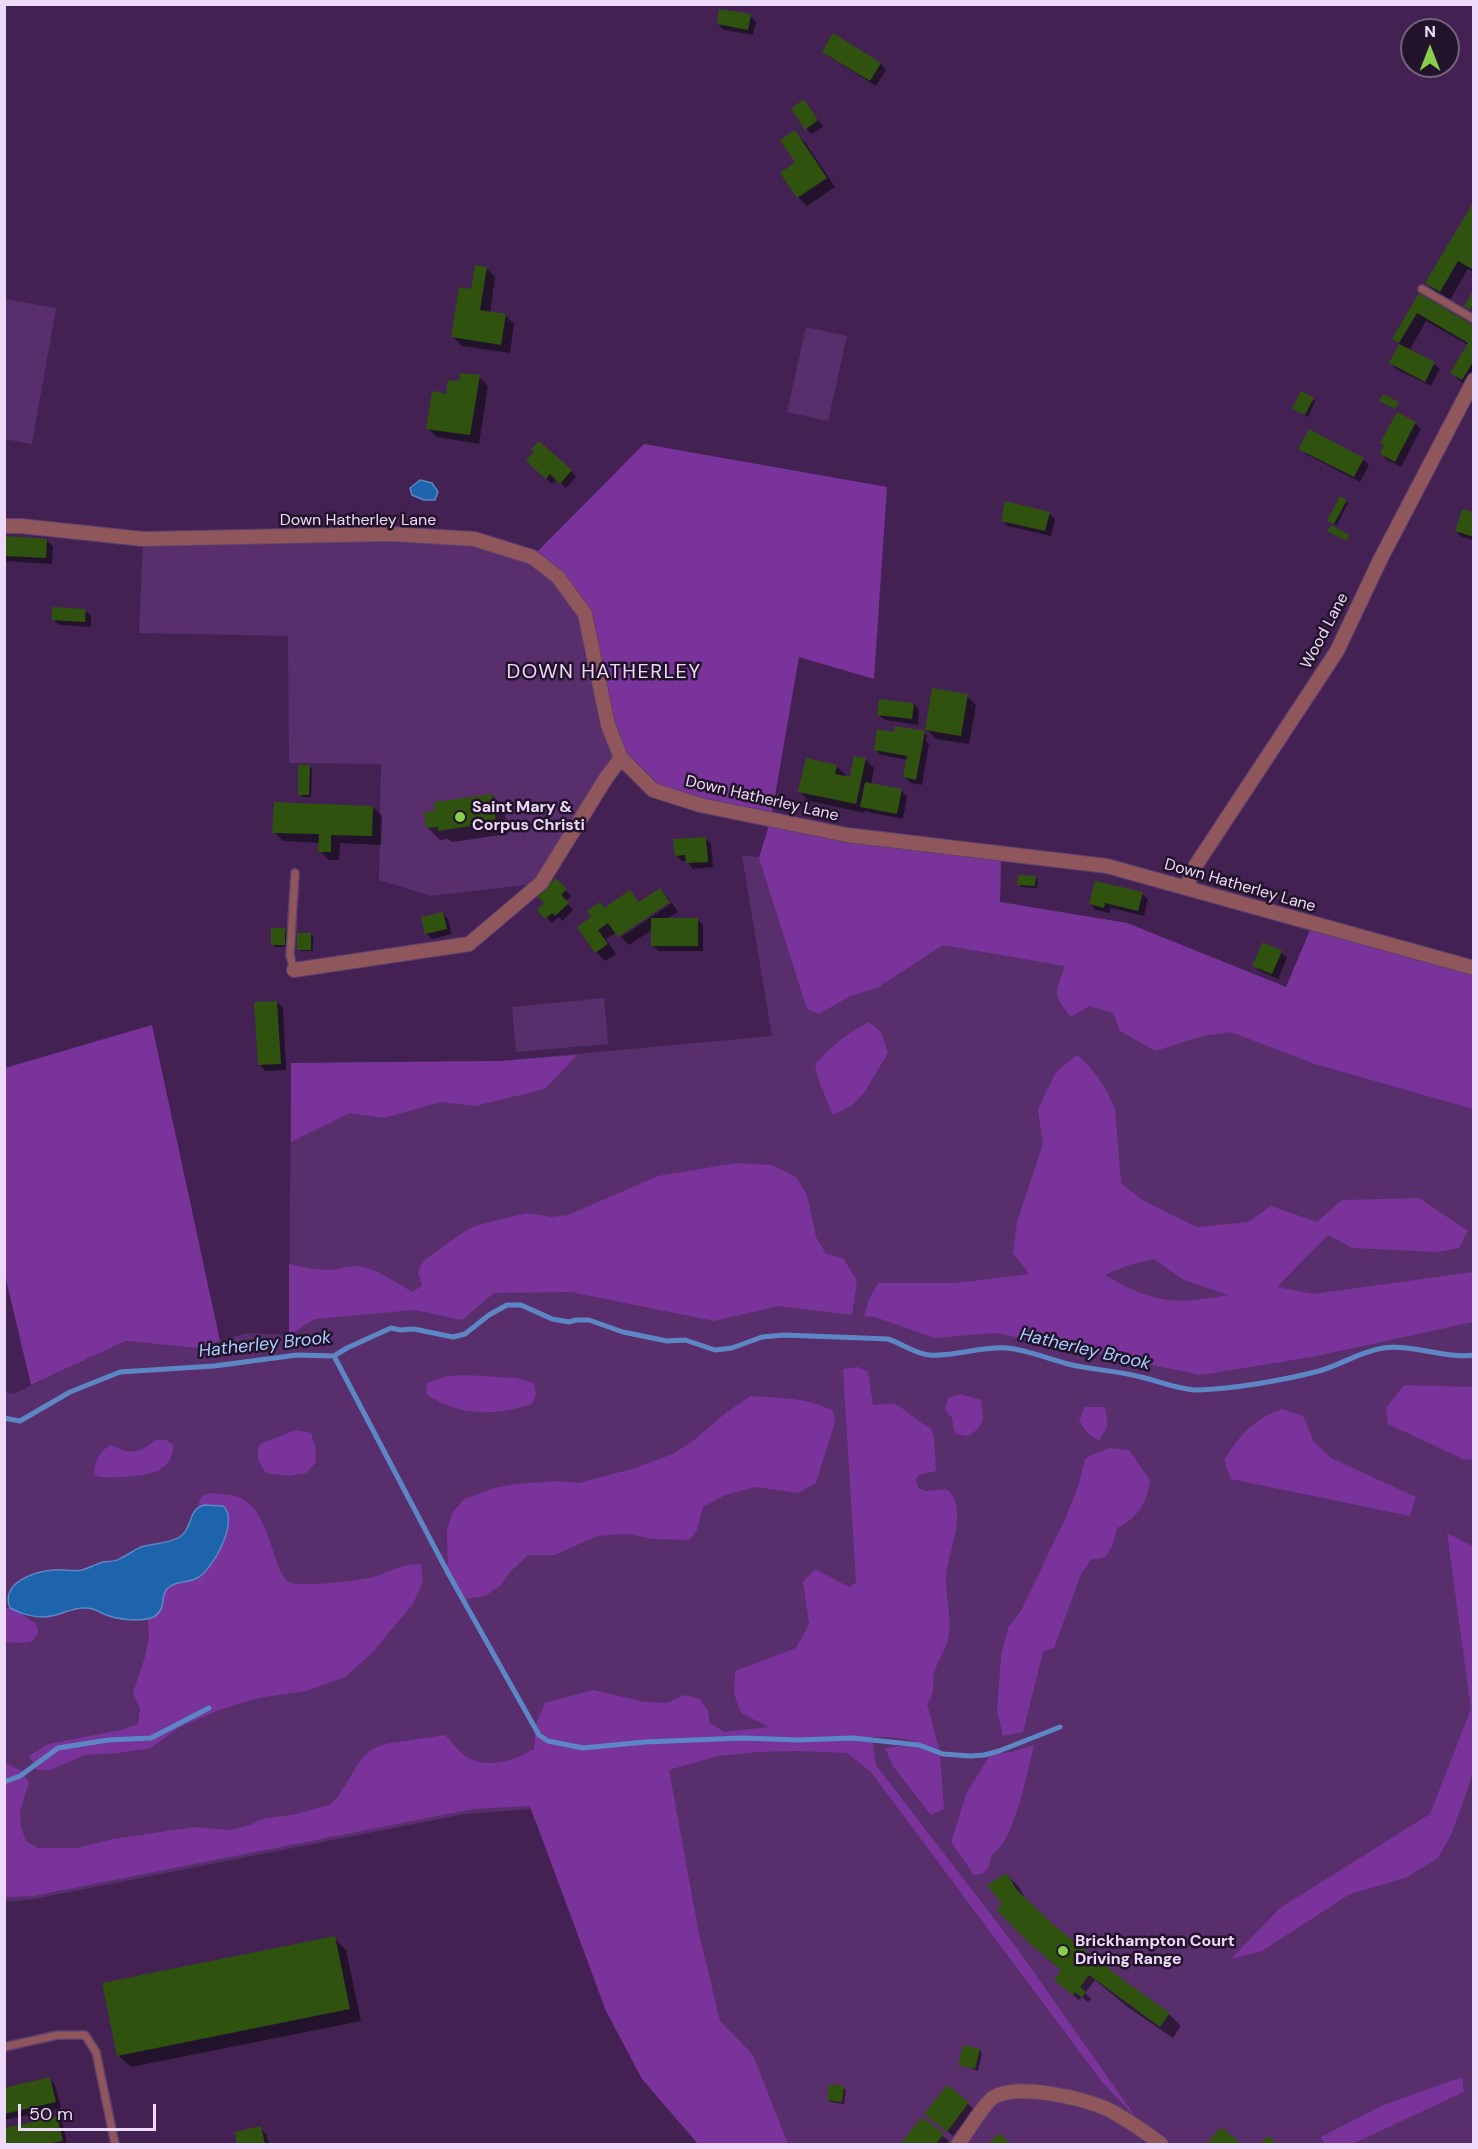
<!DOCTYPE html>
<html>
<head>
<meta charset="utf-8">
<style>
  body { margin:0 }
  #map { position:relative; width:1478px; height:2149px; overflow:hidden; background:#432253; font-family:"DM Sans",sans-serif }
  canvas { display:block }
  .frame { position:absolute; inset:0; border:6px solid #edd9f8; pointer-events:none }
  .north { position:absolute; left:1400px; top:18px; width:60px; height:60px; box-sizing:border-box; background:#22132a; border:2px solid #73627c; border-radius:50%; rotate:0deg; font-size:16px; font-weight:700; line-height:24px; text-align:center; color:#edd9f8 }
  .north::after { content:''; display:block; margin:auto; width:21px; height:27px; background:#87cf4a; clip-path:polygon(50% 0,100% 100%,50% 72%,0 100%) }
  .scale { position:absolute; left:18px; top:2104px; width:138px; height:27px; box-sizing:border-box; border:3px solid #edd9f8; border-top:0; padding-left:8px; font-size:18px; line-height:21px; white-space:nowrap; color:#edd9f8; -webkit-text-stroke:4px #22132a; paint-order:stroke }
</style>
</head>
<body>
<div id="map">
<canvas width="1478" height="2149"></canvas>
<div class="frame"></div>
<div class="north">N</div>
<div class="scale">50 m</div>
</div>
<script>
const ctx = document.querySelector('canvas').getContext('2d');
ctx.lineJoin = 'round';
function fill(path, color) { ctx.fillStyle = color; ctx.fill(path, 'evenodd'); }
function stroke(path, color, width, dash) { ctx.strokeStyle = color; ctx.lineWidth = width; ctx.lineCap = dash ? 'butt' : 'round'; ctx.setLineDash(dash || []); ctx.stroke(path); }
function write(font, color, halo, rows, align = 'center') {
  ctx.font = font + ' "DM Sans",sans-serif'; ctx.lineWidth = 5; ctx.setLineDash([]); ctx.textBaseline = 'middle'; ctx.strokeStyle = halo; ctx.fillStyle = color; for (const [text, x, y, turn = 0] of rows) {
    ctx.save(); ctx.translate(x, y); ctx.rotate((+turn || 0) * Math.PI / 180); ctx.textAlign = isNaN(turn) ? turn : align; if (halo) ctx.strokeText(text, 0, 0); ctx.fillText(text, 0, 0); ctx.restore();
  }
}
fill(new Path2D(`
  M5,299L56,308L32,444L5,439Z
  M806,327L847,336L828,421L787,412Z
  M143,539H474L532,558L585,614L621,758L541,883L431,896L379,880L381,764L289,763L288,636L139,633Z
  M771,819L1001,854L1000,902L1127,923L1286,987L1473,968V2144H710L648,2077L530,1809L465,1814L34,1899L5,1902L4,1392L13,1394L126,1341L196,1348L247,1333L289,1335L291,1063L500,1061L772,1036L742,855L759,857Z
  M604,998L608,1044L516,1052L512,1007Z`), '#582e6c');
fill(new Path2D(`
  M644,444L887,487L874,679L799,657L771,819L1001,854L1000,902L1127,923L1286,987L1313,923L1473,968V1109L1315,1064L1231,1032L1203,1036L1155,1051L1120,1031L1113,1013L1089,1006L1071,1017C1052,993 1055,993 1065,966L943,945L877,988L850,996L819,1014L807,1009L759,858L771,819L653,790L621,758L585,614L532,557Z
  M869,1022L881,1032L888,1053L866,1090L853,1105L833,1115L820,1084L815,1065C831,1045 847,1034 869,1022Z
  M152,1025L220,1341L196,1348L126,1341L31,1385L5,1275V1068Z
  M577,1055L545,1089L475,1106L440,1102L384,1118L350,1113L291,1142V1063L500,1061Z
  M1077,1055L1090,1067L1104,1086L1115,1109L1121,1183L1142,1200L1197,1227L1248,1222L1271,1206L1317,1222L1342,1200L1419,1198L1468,1231L1459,1248L1438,1252L1352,1248L1328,1235L1277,1287L1313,1294L1473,1272V1322L1312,1357L1201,1375L996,1333L934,1338L875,1317L864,1316L869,1299L878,1283H956L1029,1274L1013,1253L1017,1222L1043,1144L1038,1109L1056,1072ZM1154,1259L1184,1280L1228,1295C1176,1305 1151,1303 1105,1275L1129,1265Z
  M736,1163L772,1165L796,1177L807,1195L816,1237L826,1254L843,1258L857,1281L852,1315L779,1306L714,1321L571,1292L494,1293L462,1320L415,1310L315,1319L289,1335V1264C303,1267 316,1270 331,1270C342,1269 351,1264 363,1267C381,1272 396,1282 412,1292L422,1286L418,1272L423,1261L465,1231L478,1225L527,1213L552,1217L568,1215L658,1176Z
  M858,1367L868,1372L873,1405C879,1405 887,1403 893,1404C904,1406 917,1423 931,1428L934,1436L936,1471L918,1475L916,1480L918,1488L926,1491L946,1489C971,1506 946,1556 946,1581C946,1596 952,1622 949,1636C947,1647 939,1659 935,1670C931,1684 937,1692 927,1704L940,1752C918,1740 897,1736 872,1737L876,1765L1019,1951L1137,2119L1102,2082L871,1772L847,1753L795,1751L759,1752L718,1756L669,1770L698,1929L720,2021L753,2055L788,2144H698L642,2079L606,2011L530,1806L473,1809L33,1896L5,1897V1763L20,1770L29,1782L20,1811L21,1827L26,1841L38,1848H77L113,1839L194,1827L230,1830L250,1825L262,1819L296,1814L329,1805L338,1797L360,1761L370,1750L385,1744L445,1735C451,1741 460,1753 465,1756C488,1770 513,1761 534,1749L536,1724L545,1703L593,1690L645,1702L667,1703L685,1695L700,1699L708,1711L710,1723L724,1732L769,1727L741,1713L734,1694L735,1671L796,1648L809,1624L803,1582L815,1569L849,1587L856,1583L843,1369Z
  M465,1375L517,1378L534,1383L536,1394L532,1404C494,1416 461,1417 426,1394L427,1383L447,1376Z
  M1404,1385L1473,1387V1459L1465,1460L1388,1424L1386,1408Z
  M960,1394L981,1400C984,1420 985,1424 969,1436L955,1434L952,1418L945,1410L948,1398Z
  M751,1396C778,1398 808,1397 833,1411L835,1422L816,1483L798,1493L755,1487L725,1495L703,1507L697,1530L690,1540L653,1539L628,1534L597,1536L555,1555H528L509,1573L501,1585L485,1596L466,1599L448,1573L447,1531L452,1513L464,1499L494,1488L516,1484L559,1481L579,1483L635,1468L673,1454L694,1440L727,1412Z
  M1085,1407H1105L1108,1425L1099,1441L1087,1433L1079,1420Z
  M1282,1409L1303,1416L1314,1442L1331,1458L1416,1497L1410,1516L1231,1479L1224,1460C1240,1435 1254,1419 1282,1409Z
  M296,1430L311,1433L315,1446L316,1462L306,1473L288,1476L266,1473C259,1463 255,1457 260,1444Z
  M156,1440H166L173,1445C174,1474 144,1475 123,1477C113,1477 103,1479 94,1475C94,1462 100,1450 111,1445C121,1450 133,1455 144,1448C149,1446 151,1442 156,1440Z
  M1110,1448L1129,1450L1150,1480C1146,1504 1139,1517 1117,1528L1112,1547L1105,1557L1091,1560L1081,1574L1054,1648L1043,1652L1023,1732L1003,1736L997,1711L1001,1656L1008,1628L1022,1609L1065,1519L1078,1487L1085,1459L1094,1454Z
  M210,1493C220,1494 229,1494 238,1497C273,1510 272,1577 291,1583C305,1587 357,1581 373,1577C389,1572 403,1563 421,1564L423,1581L413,1604L371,1654L345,1677L306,1691L258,1698L219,1710L180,1727L151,1748L119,1753L85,1755L50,1770H37L29,1756L48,1744L121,1730L138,1724L140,1709L133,1693L145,1657L149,1637L148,1619L154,1602L173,1584L196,1579L211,1563L226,1535L228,1516L222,1506L208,1505L198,1506L201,1497Z
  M1447,1533L1474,1547L1473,1773L1452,1833L1438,1858L1405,1878L1350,1894L1262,1951L1231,1959L1280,1908L1430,1814L1471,1709Z
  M5,1608L15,1609L36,1624L38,1632L33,1641L21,1643L5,1642Z
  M1034,1745C1027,1771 1015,1842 992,1854C989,1867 989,1874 974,1875L951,1842L967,1792L990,1755L1012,1752Z
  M899,1746L917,1747L940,1755L944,1809L931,1815L893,1766L885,1748Z
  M1462,2077L1464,2092L1352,2144H1324L1321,2137L1381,2106Z`), '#7a339b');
const water = new Path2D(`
  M420,480L432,483L438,492L435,500H424L412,495L410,488Z
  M204,1505L223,1506C240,1520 213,1570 197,1578C187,1584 175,1580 167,1589C159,1598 168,1607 154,1617C141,1622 117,1620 104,1614C98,1611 93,1608 86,1608C73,1607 63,1614 51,1616C38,1619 21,1614 10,1608C0,1582 36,1571 54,1570C64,1569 73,1572 82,1570C89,1568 96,1564 103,1562C110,1561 116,1562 121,1558C128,1555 134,1550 141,1547C154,1543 170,1544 181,1536C193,1527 188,1509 204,1505Z`);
fill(water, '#1e64ad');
stroke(water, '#5c87c4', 1.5);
fill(new Path2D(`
  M750,16L756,22L753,35L724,30L718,24Z
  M834,35L881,64L886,70L876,86L830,57L824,51Z
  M804,101L823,127L812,134L806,129Z
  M795,132L804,141L835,187L807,206L798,197Z
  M1474,204V273L1468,269L1450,300L1436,292L1427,283Z
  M486,268L495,277L490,313L505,315L514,324L510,353L462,346L453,337L472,291Z
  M1419,295L1474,327V384L1471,388L1461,382L1452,373L1468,345L1426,321L1409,351L1434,364L1440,369L1431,386L1396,369L1391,363L1400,345L1394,339Z
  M479,377L488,386L479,444L437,437L428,428L447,395L461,383Z
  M1313,399L1315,401L1308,417L1294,409Z
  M1415,423L1421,429L1401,467L1387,460L1382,454L1385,446L1382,443Z
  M1300,448L1363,459L1369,465L1360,482L1306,454Z
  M528,461L571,471L576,477L566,488L557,479L552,484Z
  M1346,501L1348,503L1337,525L1332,523Z
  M1049,513L1055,519L1051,536L1008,526L1002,520Z
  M1474,514V540L1462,537L1456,531Z
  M4,538L47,541L53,546L52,564L5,561Z
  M85,610L91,616V627L59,625L53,619Z
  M967,696L976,705L969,744L936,739L927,730Z
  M914,704L919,710L918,725L885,720L879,715Z
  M924,733L927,735L926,741L929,744L922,785L911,783L905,777L908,760L881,755L875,749L896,734Z
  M865,759L874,768L871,785L902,791L907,797L903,819L868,812L865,810V813L809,801L800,792L836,766L846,775L845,778L851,779Z
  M309,766L312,769L311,797H302L300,794Z
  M492,795L504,808L508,834L452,842L448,839L440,840L428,828L437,812Z
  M373,807L382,816L381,845L340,843L339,860H329L320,851V843L283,841L274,832Z
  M705,838L711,844L713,867L693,869L687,861H682L676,855Z
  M1035,877L1038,880L1037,888L1021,887L1019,884Z
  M556,880L571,896L565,901L573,910L562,921L559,917L552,923L539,910L546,904Z
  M660,890L670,900L619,935L617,932L606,939L616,954L605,961L596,952L579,927L630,892L640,903Z
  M1142,894L1148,899L1144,916L1111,908L1109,913L1096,910L1090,904Z
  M672,903L678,912L667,919H697L703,925V951H659L653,946V929L629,945L621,937Z
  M442,913L448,919L452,934L432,939L426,933Z
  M284,930L287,932V947H275L273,945Z
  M310,934L313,936V951H301L299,949Z
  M1281,952L1287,958L1278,979L1260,971L1254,965Z
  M277,1002L283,1008L286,1070L265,1071L260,1065Z
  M1007,1875L1019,1887L1027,1902L1054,1927L1125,1983L1169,2014L1181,2026L1173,2038L1129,2008L1095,1980L1085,1993L1091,1999L1088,2002L1082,1997L1079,2000L1061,1985L1062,1971L1043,1955L999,1910L1004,1905Z
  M334,1938L346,1950L361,2021L131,2067L118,2055Z
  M980,2050L982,2053L978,2071L960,2064Z
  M50,2079L55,2085L61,2108L4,2120V2089Z
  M947,2087L974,2109L953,2136L932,2119Z
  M844,2088L846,2090L844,2104L831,2102L828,2100Z
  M57,2118L63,2124L67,2144H4V2130Z
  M922,2119L949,2141L946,2144H902Z
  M260,2128L266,2134L269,2144H239L236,2134Z`), '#0007');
stroke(new Path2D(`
  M334,1356L448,1573L539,1735L548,1741L583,1748L645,1742L742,1738L798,1740L853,1738L919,1745L943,1754L971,1756L984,1755L999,1751L1060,1727
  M4,1418L20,1421L70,1392L120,1372L214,1366L297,1355L334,1356L347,1348L391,1328L400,1330L414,1329L453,1337L465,1334L489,1315L507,1305H521L552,1319L569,1322L576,1320H589L623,1332L667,1341L685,1340L715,1350L732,1348L762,1337L784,1335L888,1339C901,1343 915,1354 930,1355C955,1357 981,1346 1007,1348C1028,1350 1048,1359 1068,1364C1093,1370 1120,1371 1145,1378C1161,1382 1181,1390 1198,1390C1233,1389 1285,1380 1319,1371C1343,1364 1359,1352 1383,1348C1414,1344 1444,1359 1474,1355
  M4,1782L20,1776L58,1748L108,1740L151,1738L209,1708`), '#5c87c4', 5);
fill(new Path2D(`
  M719,9L751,14L748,30L717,24Z
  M833,33L881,63L870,81L822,52Z
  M804,99L818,120L805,130L791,109Z
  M795,130L827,178L797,198L780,173L795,162L780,140Z
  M1474,201V270L1458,261L1440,292L1425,283Z
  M475,265L487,267L480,310L506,314L501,345L451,337L459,287L471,289Z
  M1474,289V303L1470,310L1464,306Z
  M1419,293L1474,326V360L1462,380L1450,373L1468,343L1417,313L1399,343L1392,339Z
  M1399,344L1435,362L1425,382L1389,363Z
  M461,373L480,375L470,435L426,429L432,391L446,394L448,380L459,381Z
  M1301,391L1314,398L1305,415L1292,409Z
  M1383,394L1399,402L1395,409L1379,401Z
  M1397,412L1416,422L1395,462L1380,454L1384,445L1380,443Z
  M1309,429L1364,458L1354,477L1298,449Z
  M539,441L572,470L560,484L550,474L546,479L526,461L534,451L531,449Z
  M1340,496L1347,500L1334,524L1327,521Z
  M1005,501L1050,512L1045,531L1001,521Z
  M1462,509L1474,512V537L1455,531Z
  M1331,525L1349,535L1346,541L1327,531Z
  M4,536L47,539L46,558L4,556Z
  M52,607L86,609L85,622L52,620Z
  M932,688L968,694L961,736L925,730Z
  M879,699L914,703L912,719L877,715Z
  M895,726L925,731L916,780L903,777L907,756L874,750L877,729L894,732Z
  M854,756L866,758L856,804L798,792L806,758L837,765L835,774L850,777Z
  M298,765H310L309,795H298Z
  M865,782L902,789L897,814L860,807Z
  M492,794L496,822L438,831V827L426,828L424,812L435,811L434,802Z
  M274,802L373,806L372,836L331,835V852H318L319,834L272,833Z
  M706,837L708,862L686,863L685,855L675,856L673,839Z
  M1018,875L1036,876L1035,886L1017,885Z
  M556,878L567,889L561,895L569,903L555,916L552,913L545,919L537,910L544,903L537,896Z
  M1095,881L1143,892L1138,911L1105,903L1104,908L1089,904Z
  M660,888L670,902L618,937L608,923L598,930L608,944L595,953L577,927L591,917L587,911L600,902L604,908L630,890L639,902Z
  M443,912L447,929L425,934L421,917Z
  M651,918H698V946H651Z
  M271,928H285V945H271Z
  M297,933H311V950H297Z
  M1263,942L1282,951L1272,974L1252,966Z
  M277,1001L281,1064L258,1065L254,1002Z
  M1007,1873L1016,1889L1055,1926L1126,1982L1170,2013L1160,2027L1089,1975L1080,1987L1086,1992L1082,1998L1075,1992L1073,1995L1054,1980L1061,1970L1029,1943L997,1910L1002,1904L987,1885Z
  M335,1936L350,2009L117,2056L102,1983Z
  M963,2045L980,2049L975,2069L958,2065Z
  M50,2077L56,2102L4,2114V2088Z
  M829,2084L844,2086L842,2102L827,2100Z
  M947,2085L969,2102L947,2132L924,2114Z
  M57,2117L63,2141L47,2144H4V2128Z
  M922,2117L944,2134L936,2144H900Z
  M261,2126L265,2144H237L235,2132Z
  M1221,2127L1242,2144H1206Z
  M999,2133L1011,2144H988Z
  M1268,2136L1278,2144H1260Z`), '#2f520f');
const lane = new Path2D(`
  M1422,289L1474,319
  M294,970L290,955L295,873
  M4,2047L58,2035H85L96,2052L115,2144`);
const street = new Path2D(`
  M4,526H21L143,539L391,534L474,539L532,557L558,577L585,614L608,725L621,758L653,790L700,805L847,835L1107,866L1474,968
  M1186,887L1196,865L1337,651L1380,560L1474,380
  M294,970L469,944L541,883L606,778L621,758
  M958,2144C966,2134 985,2102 994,2097C1018,2083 1082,2098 1107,2109C1123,2117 1147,2133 1161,2144`);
stroke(lane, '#5e3f6d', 10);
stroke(street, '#5e3f6d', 16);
stroke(lane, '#8f565c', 7);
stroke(street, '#8f565c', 14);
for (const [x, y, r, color] of [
  [460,817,6,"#87cf4a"],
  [1063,1951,6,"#87cf4a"]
]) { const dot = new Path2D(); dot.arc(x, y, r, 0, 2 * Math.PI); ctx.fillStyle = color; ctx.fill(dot); stroke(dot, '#22132a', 2); }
write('16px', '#edd9f8', '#22132a', [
  ["Down Hatherley Lane",358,521],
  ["Wood Lane",1325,631,-62],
  ["Down Hatherley Lane",762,799,13],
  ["Down Hatherley Lane",1240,886,16]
]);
write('bold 16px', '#edd9f8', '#22132a', [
  ["Saint Mary &",472,808],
  ["Corpus Christi",472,826],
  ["Brickhampton Court",1075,1942],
  ["Driving Range",1075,1960]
], 'left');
write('italic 18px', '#a7cfff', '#22132a', [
  ["Hatherley Brook",265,1345,-6],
  ["Hatherley Brook",1085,1350,13]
]);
ctx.letterSpacing = '1.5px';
write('20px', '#edd9f8', '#22132a', [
  ["DOWN HATHERLEY",604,673]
]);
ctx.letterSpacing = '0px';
</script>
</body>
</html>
